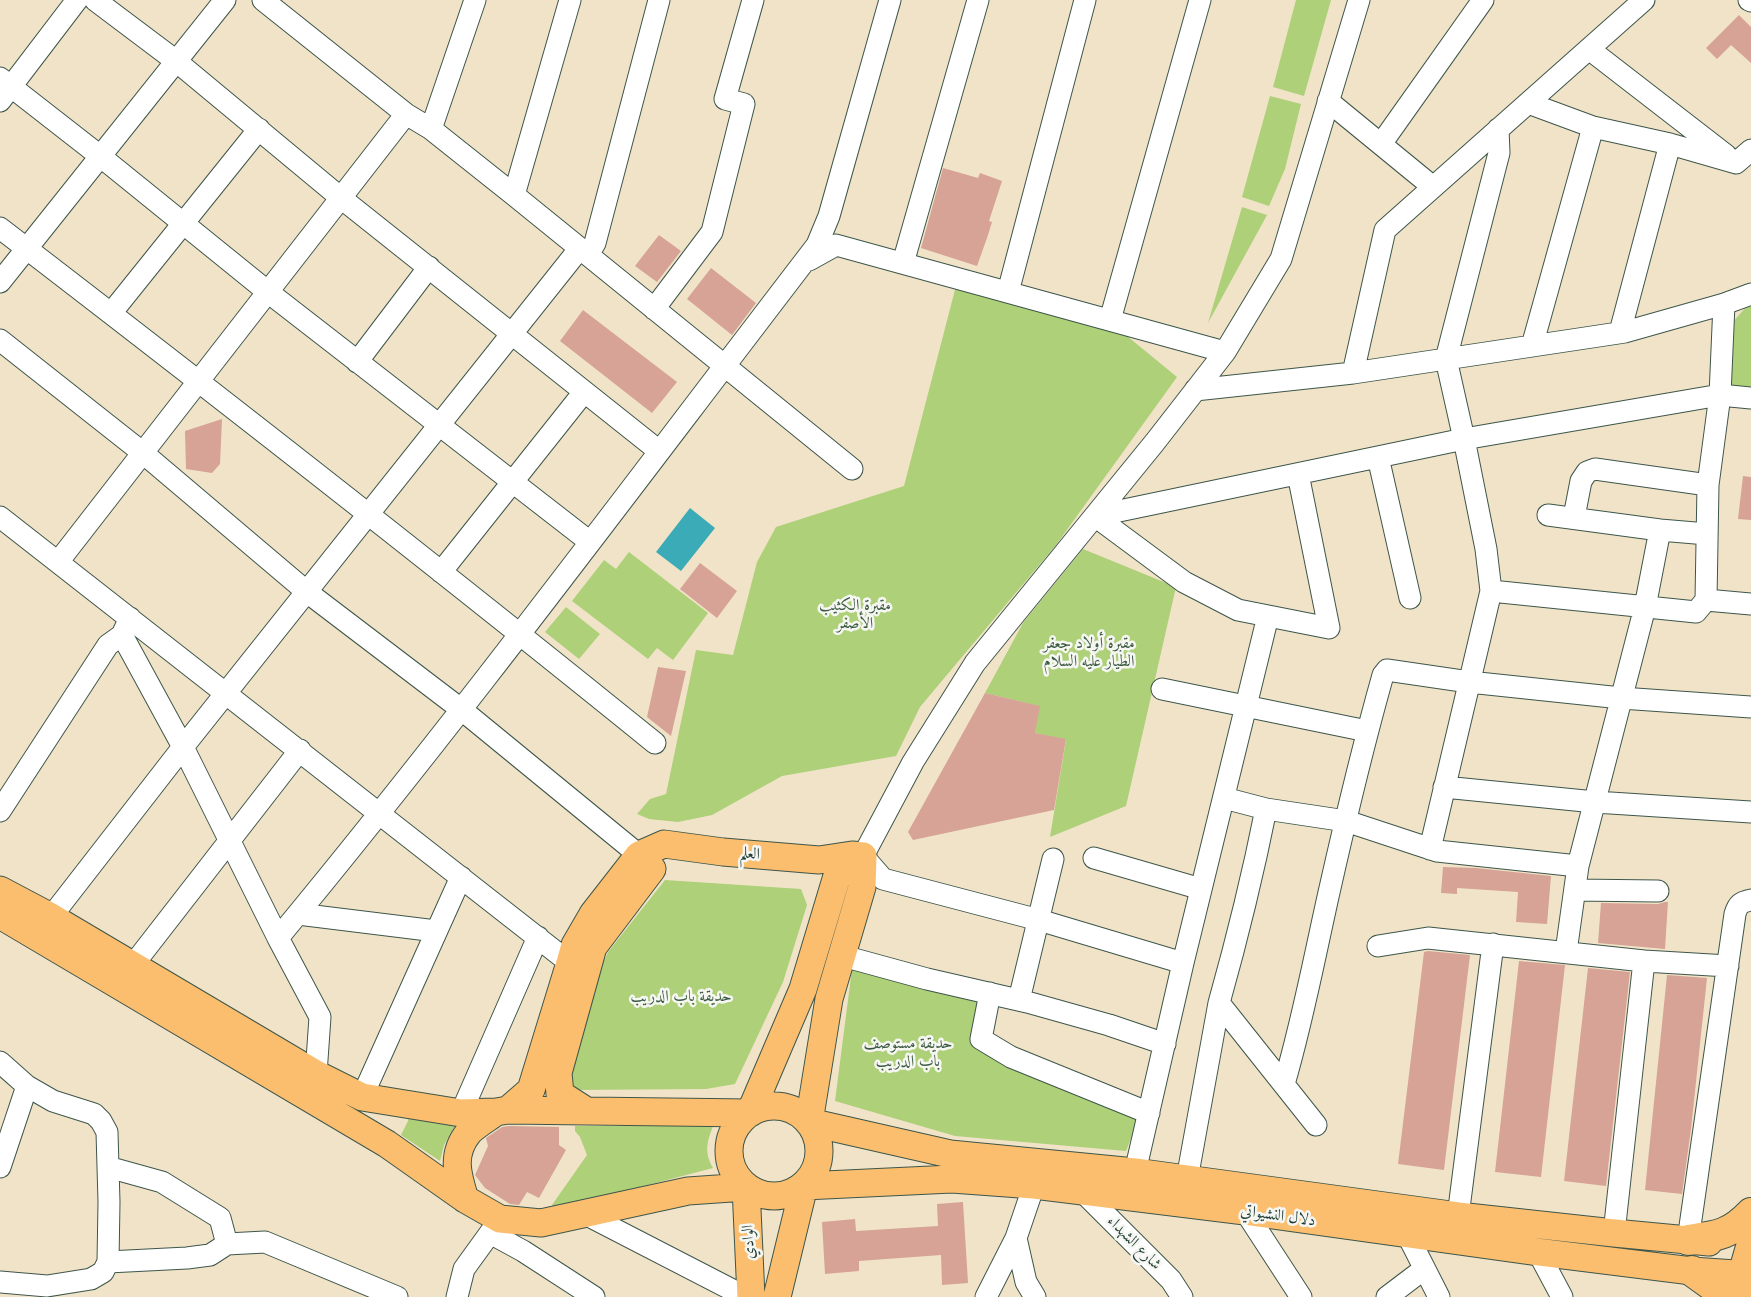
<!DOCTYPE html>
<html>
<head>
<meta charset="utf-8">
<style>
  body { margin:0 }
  canvas { display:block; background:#f0e3c8 }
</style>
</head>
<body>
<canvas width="1751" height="1297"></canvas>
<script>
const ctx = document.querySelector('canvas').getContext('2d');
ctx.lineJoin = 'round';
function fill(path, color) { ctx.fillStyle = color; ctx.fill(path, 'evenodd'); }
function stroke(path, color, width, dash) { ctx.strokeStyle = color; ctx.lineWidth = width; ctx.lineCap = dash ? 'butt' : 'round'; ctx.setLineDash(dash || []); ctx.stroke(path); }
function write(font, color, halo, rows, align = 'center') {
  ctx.font = font + ' "Old Standard TT",Amiri,serif'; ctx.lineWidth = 5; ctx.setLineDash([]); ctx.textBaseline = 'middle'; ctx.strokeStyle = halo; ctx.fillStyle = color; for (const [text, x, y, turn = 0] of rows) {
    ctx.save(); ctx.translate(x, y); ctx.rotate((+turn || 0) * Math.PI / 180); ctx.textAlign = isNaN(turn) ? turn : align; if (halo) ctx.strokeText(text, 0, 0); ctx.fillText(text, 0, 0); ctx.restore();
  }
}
fill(new Path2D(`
  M1296,0H1331L1304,96L1273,87Z
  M1270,96L1301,104L1285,169L1269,206L1242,197Z
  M1242,207L1267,215L1208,323Z
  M956,286L1127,336L1177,377L1056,545L920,707L896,756L782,776L712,815L678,822L649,819L637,814L650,799L666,794L696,650L733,655L757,562L776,527L904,486Z
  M1751,304V389L1729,387L1731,324L1747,306Z
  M1083,549L1176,587L1126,806L1050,837L1066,740L1035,733L1039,706L985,693L1023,623Z
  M629,552L708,613L673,660L657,648L648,659L572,601L604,560L616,569Z
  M566,607L600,634L579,659L545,632Z
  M665,880L801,889L807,905L783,982L735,1084L706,1089L571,1090L565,1080L594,983L608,952Z
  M852,969L978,1000L974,1045L1138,1120L1126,1151L955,1136L835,1101Z
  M409,1113L456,1124L444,1145L440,1161L401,1135L408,1121Z
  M575,1126H713C707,1142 704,1152 713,1168L552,1210V1205L587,1155L580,1137L575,1131Z`), '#add078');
fill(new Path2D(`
  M690,508L715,528L681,571L656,552Z`), '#3babb7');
fill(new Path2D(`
  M1739,15L1751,27V63L1731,45L1717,59L1706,48Z
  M943,168L978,178L980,173L1002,181L989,221L992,222L987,238L977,266L921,248Z
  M659,235L681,251L657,282L635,266Z
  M711,268L756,303L732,335L687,299Z
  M583,310L677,382L652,413L560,341Z
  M222,419L220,464L212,473L186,469L185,431Z
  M1743,476L1751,477V520L1738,519Z
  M700,563L737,591L717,618L680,589Z
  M658,667L686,671L671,736L647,717Z
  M985,693L1040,706L1035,733L1066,739L1054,810L913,840L908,832Z
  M1443,867L1476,868L1551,876L1547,924L1516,922L1518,892L1457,888V894L1441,893Z
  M1665,902H1668L1665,949L1598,943L1601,903L1658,904Z
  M1428,951L1470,955L1444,1170L1398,1164L1424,952Z
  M1519,961L1565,965L1541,1177L1495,1172Z
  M1588,968L1630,972L1606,1186L1564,1181Z
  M1667,975L1707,978L1691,1129L1682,1194L1645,1190Z
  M509,1126L559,1127V1145L566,1150L539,1198L527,1192L519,1205L510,1204L485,1188L475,1175L488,1146L486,1138L502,1127Z
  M963,1202L968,1283L942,1285L941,1255L859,1261V1271L825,1274L822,1222L855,1219L856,1231L938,1226L937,1204Z`), '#d6a396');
const minor = new Path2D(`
  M95,0L176,61L341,198L659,451
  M263,0L406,114L431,129L514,195L852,469
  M1749,0L1751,1
  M1589,49L1726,155
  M0,78L100,156L268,292L590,542
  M0,101L77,0
  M1328,101L1433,187
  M1528,103L1593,127L1670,144L1736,163L1751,150
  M431,129L475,0
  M1381,144L1483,0
  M514,195L570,0
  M0,228C220,397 439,568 655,743
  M588,255L595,243L659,0
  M809,260L836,245L1225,352
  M903,263L978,0
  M0,282L225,0
  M1008,292L1085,0
  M654,309L712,232L744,104L725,99L753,0
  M112,312L259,129
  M1110,320L1200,0
  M1620,332L1670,144
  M0,340L143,453L307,592L462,710L639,855
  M1532,346L1593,127
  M357,362L429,267
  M1353,373L1385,230L1644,0
  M1195,390L1353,373L1625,332L1724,304L1751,294
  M1378,457L1410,598
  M1548,515L1660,530L1707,534
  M1095,516L1464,439L1720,395L1751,398
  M1095,516L1184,582L1238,610L1329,628L1298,474
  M0,517L570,963
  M1574,517L1581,481L1587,472L1595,469L1708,485
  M58,562L406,114
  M441,572L584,392
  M1491,591L1696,612L1706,600L1708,485L1720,395L1724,304
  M1706,600L1751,604
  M130,618L122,635L183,747L278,938L320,1017L316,1074
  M1162,689L1367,731
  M1444,787L1595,802L1751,812
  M1224,798L1266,809L1346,821L1437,851L1578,866
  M0,811L108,645L122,635
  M1430,849L1491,591L1486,549L1464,439L1446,359L1499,153L1498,129
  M1094,858L1201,889
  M1575,890L1658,891
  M298,914L436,931
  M51,917L183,747L580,248
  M278,938C465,712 639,477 817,245L829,216L890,0
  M1378,946L1428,938L1644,961L1728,966
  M1566,952L1578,866L1645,607L1660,530
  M843,956L927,979L1027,1002L1109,1025L1165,1044
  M1183,963L1039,920L883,879L863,856L913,762L975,663L1155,442L1225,352L1281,259L1359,0
  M133,965L300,750
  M990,993L981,1039L1011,1057L1149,1113
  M1019,1000L1053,859
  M1219,1003C1237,939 1253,874 1266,809
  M0,1062L27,1086L53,1101L94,1114L101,1121L107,1132L109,1202L108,1262L103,1272L91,1279L47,1286L0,1282
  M1284,1084C1303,1020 1315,954 1330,888C1346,817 1363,746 1383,675L1387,670L1469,682L1621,698L1751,707
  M362,1097L461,877
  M461,1113L538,937
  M0,1167L27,1086
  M108,1167L162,1182L220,1218L227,1244
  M1135,1172L1183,963L1268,616
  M1187,1179L1219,1003L1316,1125
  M1083,1192L1171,1280L1182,1297
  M1245,1211L1301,1297
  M585,1214L746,1297
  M1458,1216L1493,944
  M490,1233L523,1251L594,1297
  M1614,1233L1644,961
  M1407,1234L1439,1297
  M1016,1238L1026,1282L1035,1297
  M1688,1240L1735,914C1738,904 1741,902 1751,900
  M1538,1252L1562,1297
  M108,1262L187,1258L210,1255L227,1244L265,1242L397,1297
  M457,1297L464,1269L498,1222
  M986,1297L1016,1238L1034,1185
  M1387,1297L1424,1269`);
const major = new Path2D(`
  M863,856L862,887L829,999L809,1122L950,1154L1135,1172L1458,1216L1614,1233L1709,1242
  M0,890L51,917L316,1074L362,1097L461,1113L496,1112L508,1110L750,1113L803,989L837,876L863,856
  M0,915L387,1144L465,1199L500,1219L541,1223L688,1191L746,1187L751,1297
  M729 1151a45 45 0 1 1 90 0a45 45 0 1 1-90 0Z
  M508,1110L531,1090L570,963L575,945L593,914L639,855L664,844L723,852L819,860L852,855L863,856
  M585,1110L560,1094L558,1073L593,947L652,869
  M465,1199C457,1174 451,1154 469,1132C476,1125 488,1118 496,1112
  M777,1297L804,1186L952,1179L1034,1185L1245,1211L1538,1252L1692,1271L1751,1275`);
const highway = new Path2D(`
  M1688,1240C1717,1236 1730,1235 1751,1213
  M1692,1271L1728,1297
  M1745,1297L1743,1275L1751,1247`);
stroke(minor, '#3e564a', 23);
stroke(major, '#3e564a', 29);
stroke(highway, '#3e564a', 32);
stroke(minor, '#fff', 21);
stroke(major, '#fbbe6e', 27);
stroke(highway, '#fbbe6e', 30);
write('16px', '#3b5a42', '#f6f6f2', [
  ["مقبرة الكثيب",855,606],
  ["الأصفر",855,624],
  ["مقبرة أولاد جعفر",1089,644],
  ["الطيار عليه السلام",1089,662],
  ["حديقة باب الدريب",681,997],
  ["حديقة مستوصف",908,1044],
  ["باب الدريب",908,1062]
]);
write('16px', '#1f3d34', '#f6f6f2', [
  ["العلم",750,854,5],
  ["دلال النشيواتي",1278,1216,8],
  ["الوادي",749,1242,-93],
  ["شارع الشهداء",1134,1243,45]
]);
</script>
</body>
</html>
